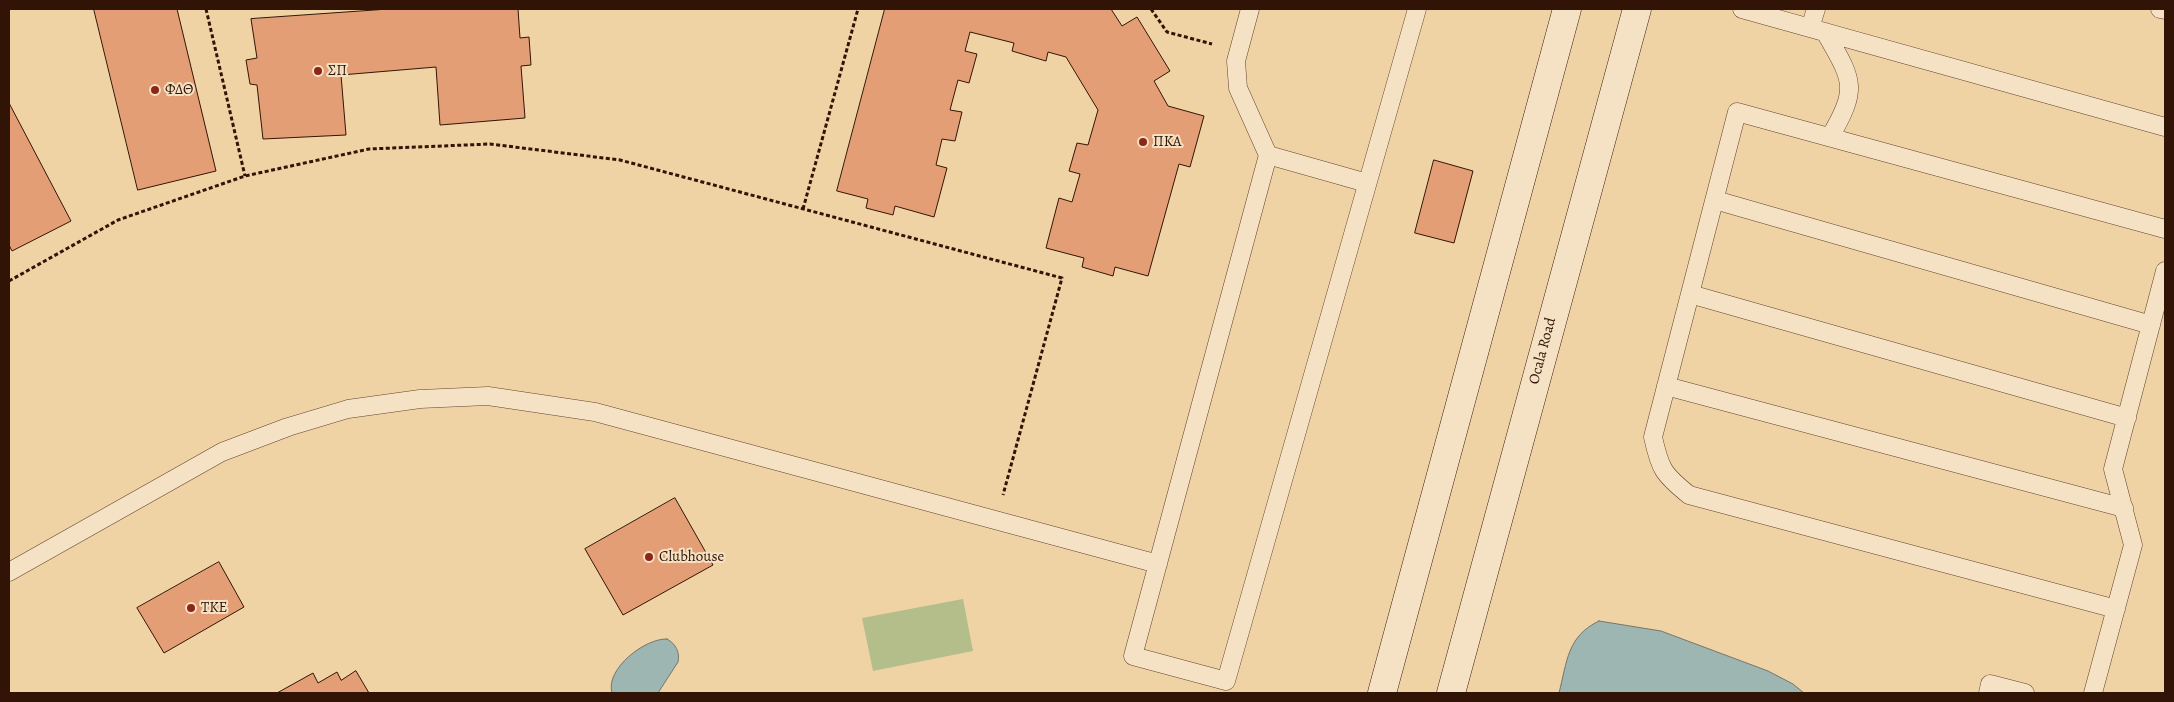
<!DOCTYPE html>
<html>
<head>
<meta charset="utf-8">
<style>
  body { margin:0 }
  #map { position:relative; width:2174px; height:702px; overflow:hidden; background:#f0d3a5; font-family:Alegreya,serif }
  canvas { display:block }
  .frame { position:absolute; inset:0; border:10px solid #321406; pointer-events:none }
</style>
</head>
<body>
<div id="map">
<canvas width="2174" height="702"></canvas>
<div class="frame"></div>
</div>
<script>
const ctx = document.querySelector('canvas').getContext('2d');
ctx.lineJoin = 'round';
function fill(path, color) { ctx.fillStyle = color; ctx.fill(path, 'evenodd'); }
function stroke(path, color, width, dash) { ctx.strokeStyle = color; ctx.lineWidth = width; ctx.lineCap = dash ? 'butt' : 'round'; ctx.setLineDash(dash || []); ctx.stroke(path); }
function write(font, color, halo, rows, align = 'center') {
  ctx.font = font + ' Alegreya,serif'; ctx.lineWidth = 4; ctx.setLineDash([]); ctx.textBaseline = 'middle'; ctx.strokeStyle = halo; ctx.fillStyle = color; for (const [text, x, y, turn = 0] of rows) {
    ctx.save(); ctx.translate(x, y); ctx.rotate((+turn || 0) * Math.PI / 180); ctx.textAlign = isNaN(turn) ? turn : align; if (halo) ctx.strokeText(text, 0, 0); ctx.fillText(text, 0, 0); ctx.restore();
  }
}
fill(new Path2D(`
  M963,599L973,651L873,671L862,618Z`), '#b4be8b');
const water = new Path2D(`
  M1599,621L1661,631L1768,671L1793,684L1804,693H1559C1567,662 1567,636 1599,621Z
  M667,639C676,644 680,652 678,662L658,693H612C605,669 645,638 667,639Z`);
fill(water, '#9eb6b1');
stroke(water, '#73756d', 1);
const building = new Path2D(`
  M94,9H177L216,171L138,190Z
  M389,9H518L520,38L529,37L531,65L521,66L525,118L440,125L436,67L341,75L346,135L263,139L257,85L250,84L246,60L257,58L251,19Z
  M885,9H1111L1122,26L1137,17L1170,71L1154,81L1168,106L1204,116L1190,167L1179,164L1148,276L1115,267L1113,276L1082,267L1084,258L1046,248L1059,198L1072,202L1080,174L1069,171L1077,143L1088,145L1098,110L1066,57L1048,52L1046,61L1012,51L1014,43L970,32L965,51L977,54L969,83L958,80L950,110L962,112L955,141L942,139L936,165L947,168L934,217L895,206L893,215L866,208L868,199L837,191Z
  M9,103L71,221L12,251L9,245Z
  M1434,160L1473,171L1454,243L1415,233Z
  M675,498L713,565L623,615L585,549Z
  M219,562L244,607L164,653L137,608Z
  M356,671L369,693H277L313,673L318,683L337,672L341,680Z`);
fill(building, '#e49e75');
stroke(building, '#321406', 1);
const lane = new Path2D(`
  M1250,9L1236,61L1238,88L1268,155L1133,656L1226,681L1417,9
  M1742,9L2165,127
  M2160,9L2165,10
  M1810,28L1816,9
  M1825,32C1853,81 1859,87 1830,137
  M1268,155L1367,183
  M1715,200L2151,325
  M1690,294L2127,418
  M1666,386L2124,508
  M9,572L222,452L288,427L348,409L420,399L488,396L595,412L1158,564
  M2116,609L1689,495C1663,474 1660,469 1653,437L1737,112L2165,229
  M1988,693L1990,684L2025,693
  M2093,693L2133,545L2113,469L2165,271`);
const secondary = new Path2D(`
  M1382,693L1567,9
  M1451,693L1637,9`);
stroke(lane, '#62442e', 19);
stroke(secondary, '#321406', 29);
stroke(new Path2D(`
  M206,9L245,176
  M1151,9L1167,32L1212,44
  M803,209L858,9
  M9,281L118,220L245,176L369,149L490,144L620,160L1062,278L1003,495`), '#321406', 3, [4, 2.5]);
stroke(lane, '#f5e2c4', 18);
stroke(secondary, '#f5e2c4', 28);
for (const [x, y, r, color] of [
  [318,71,5,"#8f2418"],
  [155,90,5,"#8f2418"],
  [1143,142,5,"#8f2418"],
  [649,557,5,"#8f2418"],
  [191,608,5,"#8f2418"]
]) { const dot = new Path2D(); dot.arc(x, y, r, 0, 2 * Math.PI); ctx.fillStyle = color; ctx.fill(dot); stroke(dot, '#f5e2c4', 2); }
write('15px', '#321406', '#f5e2c4', [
  ["ΣΠ",328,71],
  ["ΦΔΘ",165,90],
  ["ΠΚΑ",1153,142],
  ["Clubhouse",659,557],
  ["TKE",201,608]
], 'left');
write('15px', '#321406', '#f5e2c4', [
  ["Ocala Road",1543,351,-75]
]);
</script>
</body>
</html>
